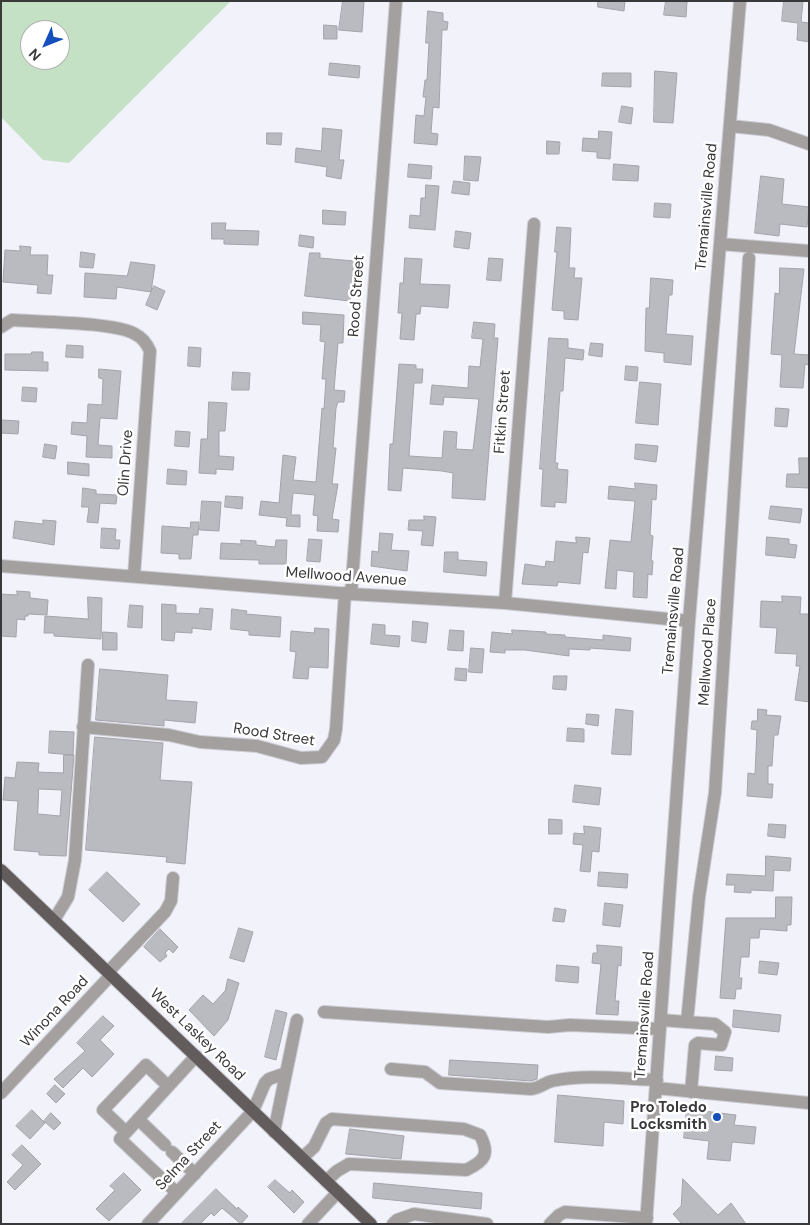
<!DOCTYPE html>
<html>
<head>
<meta charset="utf-8">
<style>
  body { margin:0 }
  #map { position:relative; width:810px; height:1225px; overflow:hidden; background:#f1f2fa; font-family:"DM Sans",sans-serif }
  canvas { display:block }
  .frame { position:absolute; inset:0; border:2px solid #39393c; pointer-events:none }
  .north { position:absolute; left:20px; top:20px; width:50px; height:50px; box-sizing:border-box; background:#fff; border:1px solid #b0b0b1; border-radius:50%; rotate:226deg; font-size:14px; font-weight:700; line-height:20px; text-align:center; color:#39393c }
  .north::after { content:''; display:block; margin:auto; width:18px; height:22px; background:#154fbb; clip-path:polygon(50% 0,100% 100%,50% 72%,0 100%) }
</style>
</head>
<body>
<div id="map">
<canvas width="810" height="1225"></canvas>
<div class="frame"></div>
<div class="north">N</div>
</div>
<script>
const ctx = document.querySelector('canvas').getContext('2d');
ctx.lineJoin = 'round';
function fill(path, color) { ctx.fillStyle = color; ctx.fill(path, 'evenodd'); }
function stroke(path, color, width, dash) { ctx.strokeStyle = color; ctx.lineWidth = width; ctx.lineCap = dash ? 'butt' : 'round'; ctx.setLineDash(dash || []); ctx.stroke(path); }
function write(font, color, halo, rows, align = 'center') {
  ctx.font = font + ' "DM Sans",sans-serif'; ctx.lineWidth = 5; ctx.setLineDash([]); ctx.textBaseline = 'middle'; ctx.strokeStyle = halo; ctx.fillStyle = color; for (const [text, x, y, turn = 0] of rows) {
    ctx.save(); ctx.translate(x, y); ctx.rotate((+turn || 0) * Math.PI / 180); ctx.textAlign = isNaN(turn) ? turn : align; if (halo) ctx.strokeText(text, 0, 0); ctx.fillText(text, 0, 0); ctx.restore();
  }
}
fill(new Path2D(`
  M1,1H231L69,163L43,160L1,117ZM30,30H60V60H30Z`), '#c5e1c5');
const building = new Path2D(`
  M343,1H364L362,32L339,30Z
  M598,1H625L624,11L598,7Z
  M666,1L687,2L686,17L664,15Z
  M784,1H803L801,22L809,23V42L797,40L798,23L782,21Z
  M428,11L443,13V21L448,22L447,30H442L439,108L433,107L431,133L438,134L437,145L414,143L416,115L424,116L426,97H423L425,80H427L429,43H426Z
  M324,25L337,26V39H324Z
  M330,63L360,66L359,78L329,75Z
  M655,71L677,73L673,123L654,122Z
  M603,73H631V87L602,86Z
  M622,106L633,108L631,124L619,122Z
  M323,128L342,130L339,160H344L341,179L326,176L327,167L295,162L296,148L321,151Z
  M599,131L612,132L610,159L597,158V152L582,151L583,138L598,139Z
  M267,133H282L281,145L267,144Z
  M547,141L560,142L559,154H547Z
  M465,156L481,157L478,181L464,180Z
  M409,164L432,166L431,179L408,177Z
  M614,164L639,166L638,181L613,180Z
  M761,176L784,179L782,204L809,207L807,227L780,224L779,236L755,233Z
  M454,181L470,183L469,195L452,193Z
  M426,185L439,186L435,230L409,228L410,215L420,216L421,198H425Z
  M655,203L671,204L670,218L654,217Z
  M323,210L346,212L345,225L323,224Z
  M212,223H226L225,230L259,231L258,245L224,244V239H212Z
  M557,227L571,228L569,268H575L574,278H582L578,320L564,319V311L552,310L557,252H555Z
  M456,231L471,233L469,249L454,247Z
  M300,235L314,237L313,248L299,246Z
  M20,246L31,247L30,255H48L47,275H53L51,294L37,293L38,285L3,282L5,250L20,251Z
  M81,252L95,254L93,268L80,267Z
  M310,253H320V258L354,261L350,301L305,296Z
  M405,258L422,259L420,284L450,285L448,308L421,306L420,314H416L414,340L400,339L402,313H398L400,283H403Z
  M489,258L503,259L501,281L487,280Z
  M131,262L155,265L151,292L117,287L116,299L84,297L85,273L127,276Z
  M780,268L804,269L794,354L809,355V365L805,364L803,388L780,387L782,355L771,354L775,293L779,294Z
  M651,278L673,280L672,295H669L666,334L693,336L691,365L664,362V353L645,351L646,308H649Z
  M154,286L165,291L157,310L146,305Z
  M303,312L344,315L343,343H338L334,390L345,391L344,402H338L336,408L333,448H336L332,484H338L332,519L339,520L338,532L317,531L318,516L313,515L315,495L293,493L291,515H300V527L286,526L287,518L259,515L261,501L279,503L283,455L296,457L293,480L316,482L322,408L324,409L326,379H322L325,342L320,341L321,325L303,324Z
  M474,322L495,324L494,338H498L485,500L452,498L453,473L442,471L403,468L401,491L388,490L390,444H393L399,364L416,365V369H423L422,383H414L409,456L442,458L444,431L457,432L456,449L473,450L479,399L444,397L443,405L430,404L432,385L468,388L469,366L480,367L483,339L472,338Z
  M549,338L568,339V348L584,350L583,360L565,358L563,391H560L555,463H558L557,469L568,470L567,488L566,503L555,502V507L541,506L543,469H540Z
  M591,343L603,344L602,357L589,355Z
  M67,345L83,346V358L66,357Z
  M189,347L201,348L200,367L188,366Z
  M32,352H43V362H48V371L5,370V354H31Z
  M626,366L638,367L637,381L625,380Z
  M99,369L121,371L117,419L100,418L98,445L112,446V458L86,457L87,436L71,434L72,422L87,423L88,404L102,405L103,379L99,378Z
  M233,372L250,373L249,390H232Z
  M640,382L661,384L658,425L636,423Z
  M23,387L37,388L36,402L22,401Z
  M209,402L227,403L225,431H219V456L234,457L233,470L216,469V474L199,473L201,439H207Z
  M776,408L789,409L787,427L775,426Z
  M1,420L19,421L18,434L1,433Z
  M176,431L190,432L189,447L175,446Z
  M45,444L57,446L55,459L43,457Z
  M636,444L658,446L656,462L635,459Z
  M799,458H809V488L786,487L787,474H799Z
  M68,462L89,464V476L68,474Z
  M168,469L187,471L186,485L167,484Z
  M635,483L657,485L656,500L652,499L650,535L653,536L651,560L653,561L652,575L648,574L647,598L633,597L634,572L617,570L616,589L605,588L610,540L631,542L635,501L608,499L609,486L635,489Z
  M83,488L96,490V494L117,495L116,504L100,503L98,523L87,522L89,507H82Z
  M226,496L243,497L242,509L225,507Z
  M202,501L221,502L219,531L200,530Z
  M771,506L802,509L800,523L769,519Z
  M424,516L436,517L433,546L421,545L423,531L408,530L409,520H424Z
  M43,520L56,521L54,545L13,538L15,521L43,524Z
  M191,522H199L198,535H193L191,559H179V554L161,553L162,526L190,528Z
  M102,528L116,529L115,540H120L119,549L101,548Z
  M380,533L393,534L391,550L409,551L407,571L371,566L372,551L378,552Z
  M576,537L590,538L588,553L583,552L580,584L558,582L557,586L522,584L525,564L545,567L546,561L554,562L556,541L576,543Z
  M767,537L789,539V544L797,545L795,558L766,555Z
  M309,539L322,540L320,562L307,561Z
  M241,540L256,541V545L275,547L276,540H287L286,564H259V560L220,559L221,543L241,544Z
  M445,552H458V560L487,562L486,576L444,572Z
  M17,591L30,592V598L48,600L47,615L28,614V616H25V620L17,619L16,637L1,636V594L17,595Z
  M782,596L801,597L800,614H809V702L795,700L800,666H796L797,654L775,653L777,628L760,627L761,601L782,602Z
  M88,597L102,598L101,639L54,636V633H44L45,616L88,619Z
  M162,604L176,605V613L199,614L200,608L213,609L211,630L192,628V633L175,632L174,641L162,640Z
  M130,605L143,606L142,628L128,627Z
  M232,609L247,611L246,614L281,617L280,637L249,635V631L231,629Z
  M413,621L428,623L426,643L412,641Z
  M373,624L385,625V635L400,636L399,647L371,644Z
  M315,628L329,629L328,668L309,667L308,679L293,678L296,652L290,651L291,631L314,633Z
  M450,630L464,631L463,651L448,650Z
  M512,630L546,632V634L565,635V637L603,640V635L631,638L630,651L590,648V650L569,649V656L525,650H505V653L490,652L492,632L512,634Z
  M103,632L117,633V650H103Z
  M471,648L484,649L482,673L469,672Z
  M456,668L467,669L466,681L455,680Z
  M100,669L168,675L166,700L197,702L195,723L164,720V726L96,720Z
  M554,676H567L566,690L553,689Z
  M616,709L633,711L631,755L612,754Z
  M758,709L767,710L766,715L781,716L778,735H774L772,766H768V784H773L772,798L747,796L748,773L755,774L757,730L751,729L752,721H757Z
  M587,714L599,715L598,726L586,724Z
  M568,728L584,729V742L567,741Z
  M50,731L74,732L73,755L49,753Z
  M95,737L163,743L160,780L192,782L185,864L166,862L167,857L86,850Z
  M64,755H74L66,856L39,855V852L14,850L18,801L3,800L5,777L15,778L17,762L39,763L38,772L63,773ZM39,789L62,790L60,816L38,814Z
  M575,785L601,788L599,805L573,802Z
  M549,819L562,820V834H549Z
  M769,824L786,825L785,838L768,836Z
  M584,826L601,828L599,852L592,851L590,872L580,871L583,845L573,844L574,833L584,834Z
  M766,856L791,858L790,871L774,870L773,891L751,890V893L734,892L735,885H726L727,874L765,876Z
  M107,872L140,904L123,922L89,890Z
  M599,872L628,874L627,888L598,886Z
  M776,897H792L791,925H787V931L760,929L759,938H750L749,957H741L739,978H742L741,989H736L735,999L720,998L726,918H775Z
  M605,903L623,905L620,927L603,925Z
  M555,908L566,910L564,922L553,921Z
  M239,928L253,932L244,962L230,958Z
  M160,929L178,947L173,953L169,949L165,953L167,956L160,962L144,947Z
  M597,945L622,947L621,966L618,965L615,1001H619L618,1015L596,1014L601,964L592,963L593,953H597Z
  M760,961L779,963L777,975L759,973Z
  M557,965L579,967L578,983L556,981Z
  M228,979L239,983L228,1020L214,1036L189,1010L203,995L213,1004L225,991Z
  M276,1010L287,1013L276,1060L265,1057Z
  M734,1010L781,1015L779,1032L733,1027Z
  M103,1016L114,1026L100,1040L114,1054L92,1077L83,1068L63,1088L54,1079L85,1051L77,1043Z
  M716,1056L733,1058L732,1071L715,1070Z
  M450,1060L538,1065L537,1079L531,1081L449,1075Z
  M55,1085L65,1094L56,1103L47,1094Z
  M558,1095L624,1101L623,1124L604,1122L603,1146L555,1142Z
  M687,1109L736,1115L734,1125L756,1127L754,1144L732,1142L730,1161L707,1159L709,1141L684,1138Z
  M32,1110L45,1123L30,1139L16,1126Z
  M51,1113L61,1123L54,1130L44,1121Z
  M350,1129L404,1136L401,1159L346,1154Z
  M22,1145L41,1164L15,1190L7,1182L23,1165L12,1155Z
  M124,1173L141,1190L109,1221L96,1209L115,1190L110,1186Z
  M683,1179L718,1215L731,1203L746,1224H682L673,1214L681,1206Z
  M275,1180L290,1193L292,1190L304,1202L294,1213L268,1187Z
  M374,1183L482,1193L481,1209L373,1198Z
  M216,1189L237,1209L238,1207L248,1216L241,1224L222,1208L214,1216L211,1213L200,1224H181Z`);
fill(building, '#babac1');
stroke(building, '#a4a3ab', 1);
const minor = new Path2D(`
  M730,126L769,130L809,144
  M720,244L809,251
  M1,327L12,320C38,322 115,322 135,334C143,338 147,344 150,351L134,576
  M1,566L351,594L505,603L689,621
  M351,594L396,1
  M505,603L534,224
  M83,727L169,735L200,742L257,746L301,758L322,757L334,740L336,729L345,593
  M54,920L68,897L75,860L88,665
  M108,972L165,912L171,901L173,878
  M324,1012L548,1027L570,1025L660,1029
  M661,1020L687,1022L699,897L715,793L749,258
  M687,1022L715,1024L725,1032L721,1045L698,1043L695,1045L691,1092
  M391,1069L425,1072L440,1083L531,1089C540,1088 544,1083 552,1081C585,1074 623,1079 657,1080
  M656,1088L809,1103
  M1,1093L111,975
  M138,1119L165,1145
  M126,1132L103,1110L146,1065L168,1086
  M274,1132L297,1020
  M172,1152L195,1174
  M302,1158L314,1147L326,1123L332,1119L464,1129L480,1135C490,1154 485,1161 466,1170L349,1164L337,1171L326,1181
  M177,1193L120,1139L196,1056
  M148,1224L253,1111L265,1083L269,1079L286,1073
  M308,1224L338,1192
  M393,1224L397,1220L414,1214L487,1224
  M550,1224L559,1215L565,1212L647,1218
  M646,1224L689,621L740,1`);
const major = new Path2D(`
  M1,870L371,1224`);
stroke(minor, '#cccdd4', 14);
stroke(major, '#cccdd4', 14);
stroke(minor, '#a4a09f', 12);
stroke(major, '#635c5c', 12);
for (const [x, y, r, color] of [
  [717,1117,5,"#154fbb"]
]) { const dot = new Path2D(); dot.arc(x, y, r, 0, 2 * Math.PI); ctx.fillStyle = color; ctx.fill(dot); stroke(dot, '#fff', 2); }
write('15px', '#39393c', '#fff', [
  ["Tremainsville Road",707,207,-85],
  ["Rood Street",357,296,-86],
  ["Fitkin Street",503,412,-86],
  ["Olin Drive",126,463,-86],
  ["Mellwood Avenue",346,577,4],
  ["Tremainsville Road",674,611,-85],
  ["Mellwood Place",708,652,-86],
  ["Rood Street",274,735,9],
  ["Winona Road",55,1012,-47],
  ["Tremainsville Road",645,1015,-86],
  ["West Laskey Road",197,1035,44],
  ["Selma Street",189,1156,-47]
]);
write('bold 15px', '#39393c', '#fff', [
  ["Pro Toledo",707,1108],
  ["Locksmith",707,1125]
], 'right');
</script>
</body>
</html>
